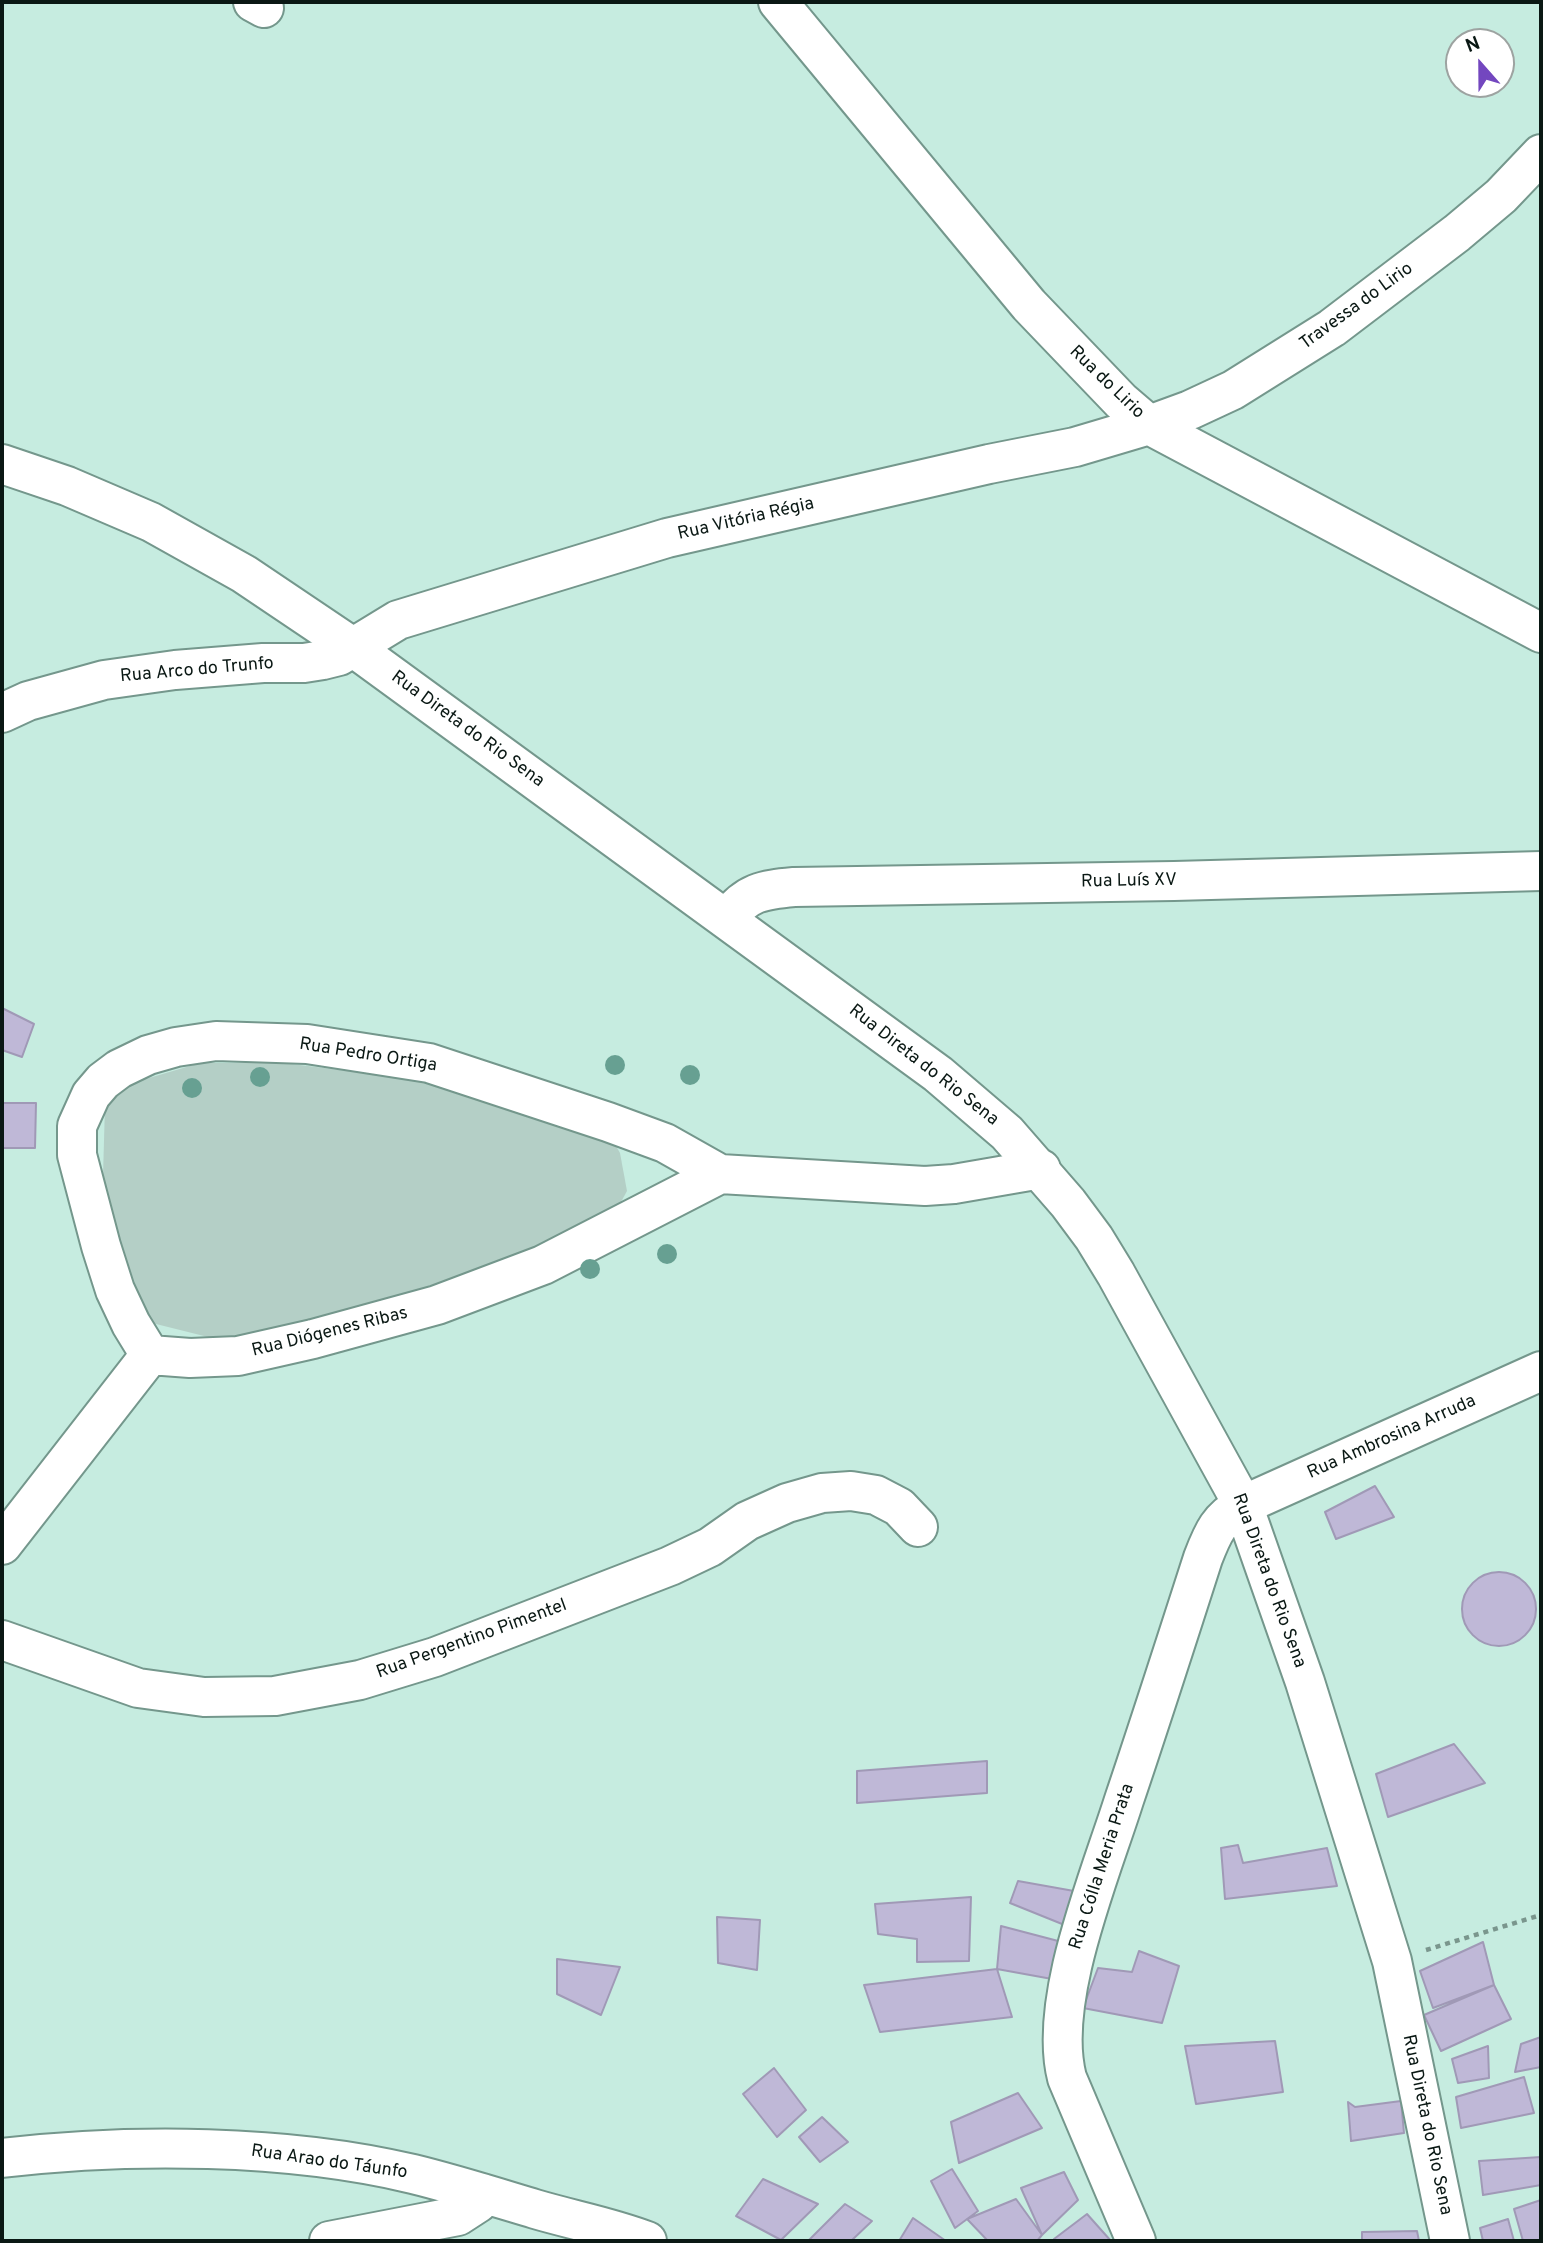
<!DOCTYPE html>
<html>
<head>
<meta charset="utf-8">
<style>
  body { margin:0 }
  #map { position:relative; width:1543px; height:2243px; overflow:hidden; background:#c6ece0; font-family:Overpass,sans-serif }
  canvas { display:block }
  .frame { position:absolute; inset:0; border:4px solid #0a1814; pointer-events:none }
  .north { position:absolute; left:1445px; top:28px; width:70px; height:70px; box-sizing:border-box; background:#fff; border:2px solid #9da3a1; border-radius:50%; rotate:339deg; font-size:19px; font-weight:700; line-height:28px; text-align:center; color:#0a1814 }
  .north::after { content:''; display:block; margin:auto; width:24px; height:32px; background:#7347bf; clip-path:polygon(50% 0,100% 100%,50% 72%,0 100%) }
</style>
</head>
<body>
<div id="map">
<canvas width="1543" height="2243"></canvas>
<div class="frame"></div>
<div class="north">N</div>
</div>
<script>
const ctx = document.querySelector('canvas').getContext('2d');
ctx.lineJoin = 'round';
function fill(path, color) { ctx.fillStyle = color; ctx.fill(path, 'evenodd'); }
function stroke(path, color, width, dash) { ctx.strokeStyle = color; ctx.lineWidth = width; ctx.lineCap = dash ? 'butt' : 'round'; ctx.setLineDash(dash || []); ctx.stroke(path); }
function write(font, color, halo, rows, align = 'center') {
  ctx.font = font + ' Overpass,sans-serif'; ctx.lineWidth = 5; ctx.setLineDash([]); ctx.textBaseline = 'middle'; ctx.strokeStyle = halo; ctx.fillStyle = color; for (const [text, x, y, turn = 0] of rows) {
    ctx.save(); ctx.translate(x, y); ctx.rotate((+turn || 0) * Math.PI / 180); ctx.textAlign = isNaN(turn) ? turn : align; if (halo) ctx.strokeText(text, 0, 0); ctx.fillText(text, 0, 0); ctx.restore();
  }
}
fill(new Path2D(`
  M200,1063H284L396,1077L510,1101L610,1135L620,1153L627,1191L616,1211L591,1228L434,1287L224,1341L144,1321L123,1275L103,1176L105,1105L132,1083Z`), '#b4cfc6');
const building = new Path2D(`
  M2,1008L34,1024L22,1057L2,1050Z
  M2,1103H36L35,1148H2Z
  M1375,1486L1394,1517L1336,1539L1325,1512Z
  M1462 1609a37 37 0 1 1 74 0a37 37 0 1 1-74 0Z
  M1454,1744L1485,1783L1388,1817L1376,1774Z
  M987,1761V1793L857,1803V1771Z
  M1238,1845L1243,1863L1327,1848L1337,1886L1225,1899L1221,1848Z
  M1018,1881L1074,1891L1067,1926L1010,1903Z
  M971,1897L969,1961L917,1962V1939L878,1934L875,1904Z
  M717,1917L760,1920L757,1970L718,1963Z
  M1001,1926L1062,1942L1052,1979L997,1969Z
  M1483,1942L1494,1985L1433,2008L1420,1971Z
  M1139,1951L1179,1966L1162,2023L1083,2008L1098,1968L1132,1972Z
  M557,1959L620,1967L601,2015L557,1994Z
  M997,1969L1012,2017L880,2032L864,1985Z
  M1494,1985L1511,2019L1441,2051L1424,2015Z
  M1541,2037V2067L1515,2072L1521,2044Z
  M1275,2041L1283,2092L1196,2104L1185,2046Z
  M1488,2046L1489,2078L1458,2083L1452,2059Z
  M774,2068L806,2110L777,2137L743,2094Z
  M1524,2077L1534,2113L1461,2128L1456,2097Z
  M1018,2093L1042,2128L959,2163L951,2122Z
  M1401,2101L1404,2133L1351,2141L1348,2102L1355,2107Z
  M822,2117L848,2142L820,2162L799,2137Z
  M1541,2157V2185L1483,2195L1479,2161Z
  M952,2169L978,2211L955,2228L931,2181Z
  M1064,2172L1078,2200L1042,2235L1021,2188Z
  M763,2179L818,2204L781,2240L736,2216Z
  M1016,2199L1042,2235L1037,2241H988L967,2219Z
  M1541,2200V2241H1523L1514,2209Z
  M845,2204L872,2221L851,2241H808Z
  M1087,2214L1111,2241H1056L1054,2239Z
  M913,2218L946,2241H899Z
  M1508,2219L1514,2241H1483L1480,2228Z
  M1417,2231L1419,2241H1362V2232Z`);
fill(building, '#bfb8d7');
stroke(building, '#a099b6', 2);
const minor = new Path2D(`
  M253,2L264,8
  M778,2L1029,305L1121,401L1149,425L1541,633
  M2,713L28,701L104,680L175,670L263,663H304L323,660L339,656L398,620L667,538L989,464L1075,447L1149,425L1190,410L1233,390L1332,328L1457,233L1501,196L1541,154
  M727,918C747,892 762,890 794,887L1174,881L1541,871
  M150,1355L131,1324L115,1290L101,1246L77,1155V1126L91,1095L103,1081L119,1069L148,1055L176,1047L216,1041L307,1044L429,1063L608,1122L665,1143L720,1174L925,1186L954,1184L1041,1169
  M150,1355L190,1358L238,1356L313,1339L437,1305L543,1265L720,1174
  M2,1545L150,1355
  M2,1640L138,1688L204,1697L275,1696L360,1680L435,1657L670,1566L710,1547L747,1521L787,1503L822,1493L851,1491L876,1495L899,1507L918,1527
  M2,2158C130,2143 287,2144 413,2174C454,2184 495,2197 535,2209C572,2220 611,2227 647,2241
  M329,2241L458,2216L478,2203L482,2193
  M1136,2241L1067,2078C1047,2001 1100,1876 1124,1800C1151,1720 1177,1639 1203,1558C1213,1532 1219,1518 1243,1505`);
const tertiary = new Path2D(`
  M1243,1505L1541,1371`);
const secondary = new Path2D(`
  M2,464L67,486L151,522L244,574L354,648L938,1074L1007,1133L1068,1203L1094,1238L1116,1274L1243,1505L1305,1682L1392,1961L1450,2241`);
stroke(minor, '#74978c', 42);
stroke(tertiary, '#74978c', 42);
stroke(secondary, '#74978c', 42);
stroke(new Path2D(`
  M1426,1950L1541,1915`), '#7a968d', 4.5, [5, 5]);
stroke(minor, '#fff', 38);
stroke(tertiary, '#fff', 38);
stroke(secondary, '#fff', 38);
ctx.fillStyle = '#67a092';
for (const [x, y] of [
  [615,1065],
  [690,1075],
  [260,1077],
  [192,1088],
  [667,1254],
  [590,1269]
]) { ctx.beginPath(); ctx.arc(x, y, 10, 0, 2 * Math.PI); ctx.fill(); }
write('18px', '#0a1814', '#fff', [
  ["Travessa do Lirio",1357,307,-36],
  ["Rua do Lirio",1106,383,44],
  ["Rua Vitória Régia",746,520,-13],
  ["Rua Arco do Trunfo",197,671,-5],
  ["Rua Direta do Rio Sena",467,730,36],
  ["Rua Luís XV",1129,882,-1],
  ["Rua Pedro Ortiga",368,1056,9],
  ["Rua Direta do Rio Sena",923,1066,38],
  ["Rua Diógenes Ribas",330,1333,-14],
  ["Rua Ambrosina Arruda",1392,1438,-24],
  ["Rua Direta do Rio Sena",1268,1581,70],
  ["Rua Pergentino Pimentel",472,1640,-20],
  ["Rua Cólla Meria Prata",1103,1867,-72],
  ["Rua Direta do Rio Sena",1426,2125,78],
  ["Rua Arao do Táunfo",329,2163,8]
]);
</script>
</body>
</html>
